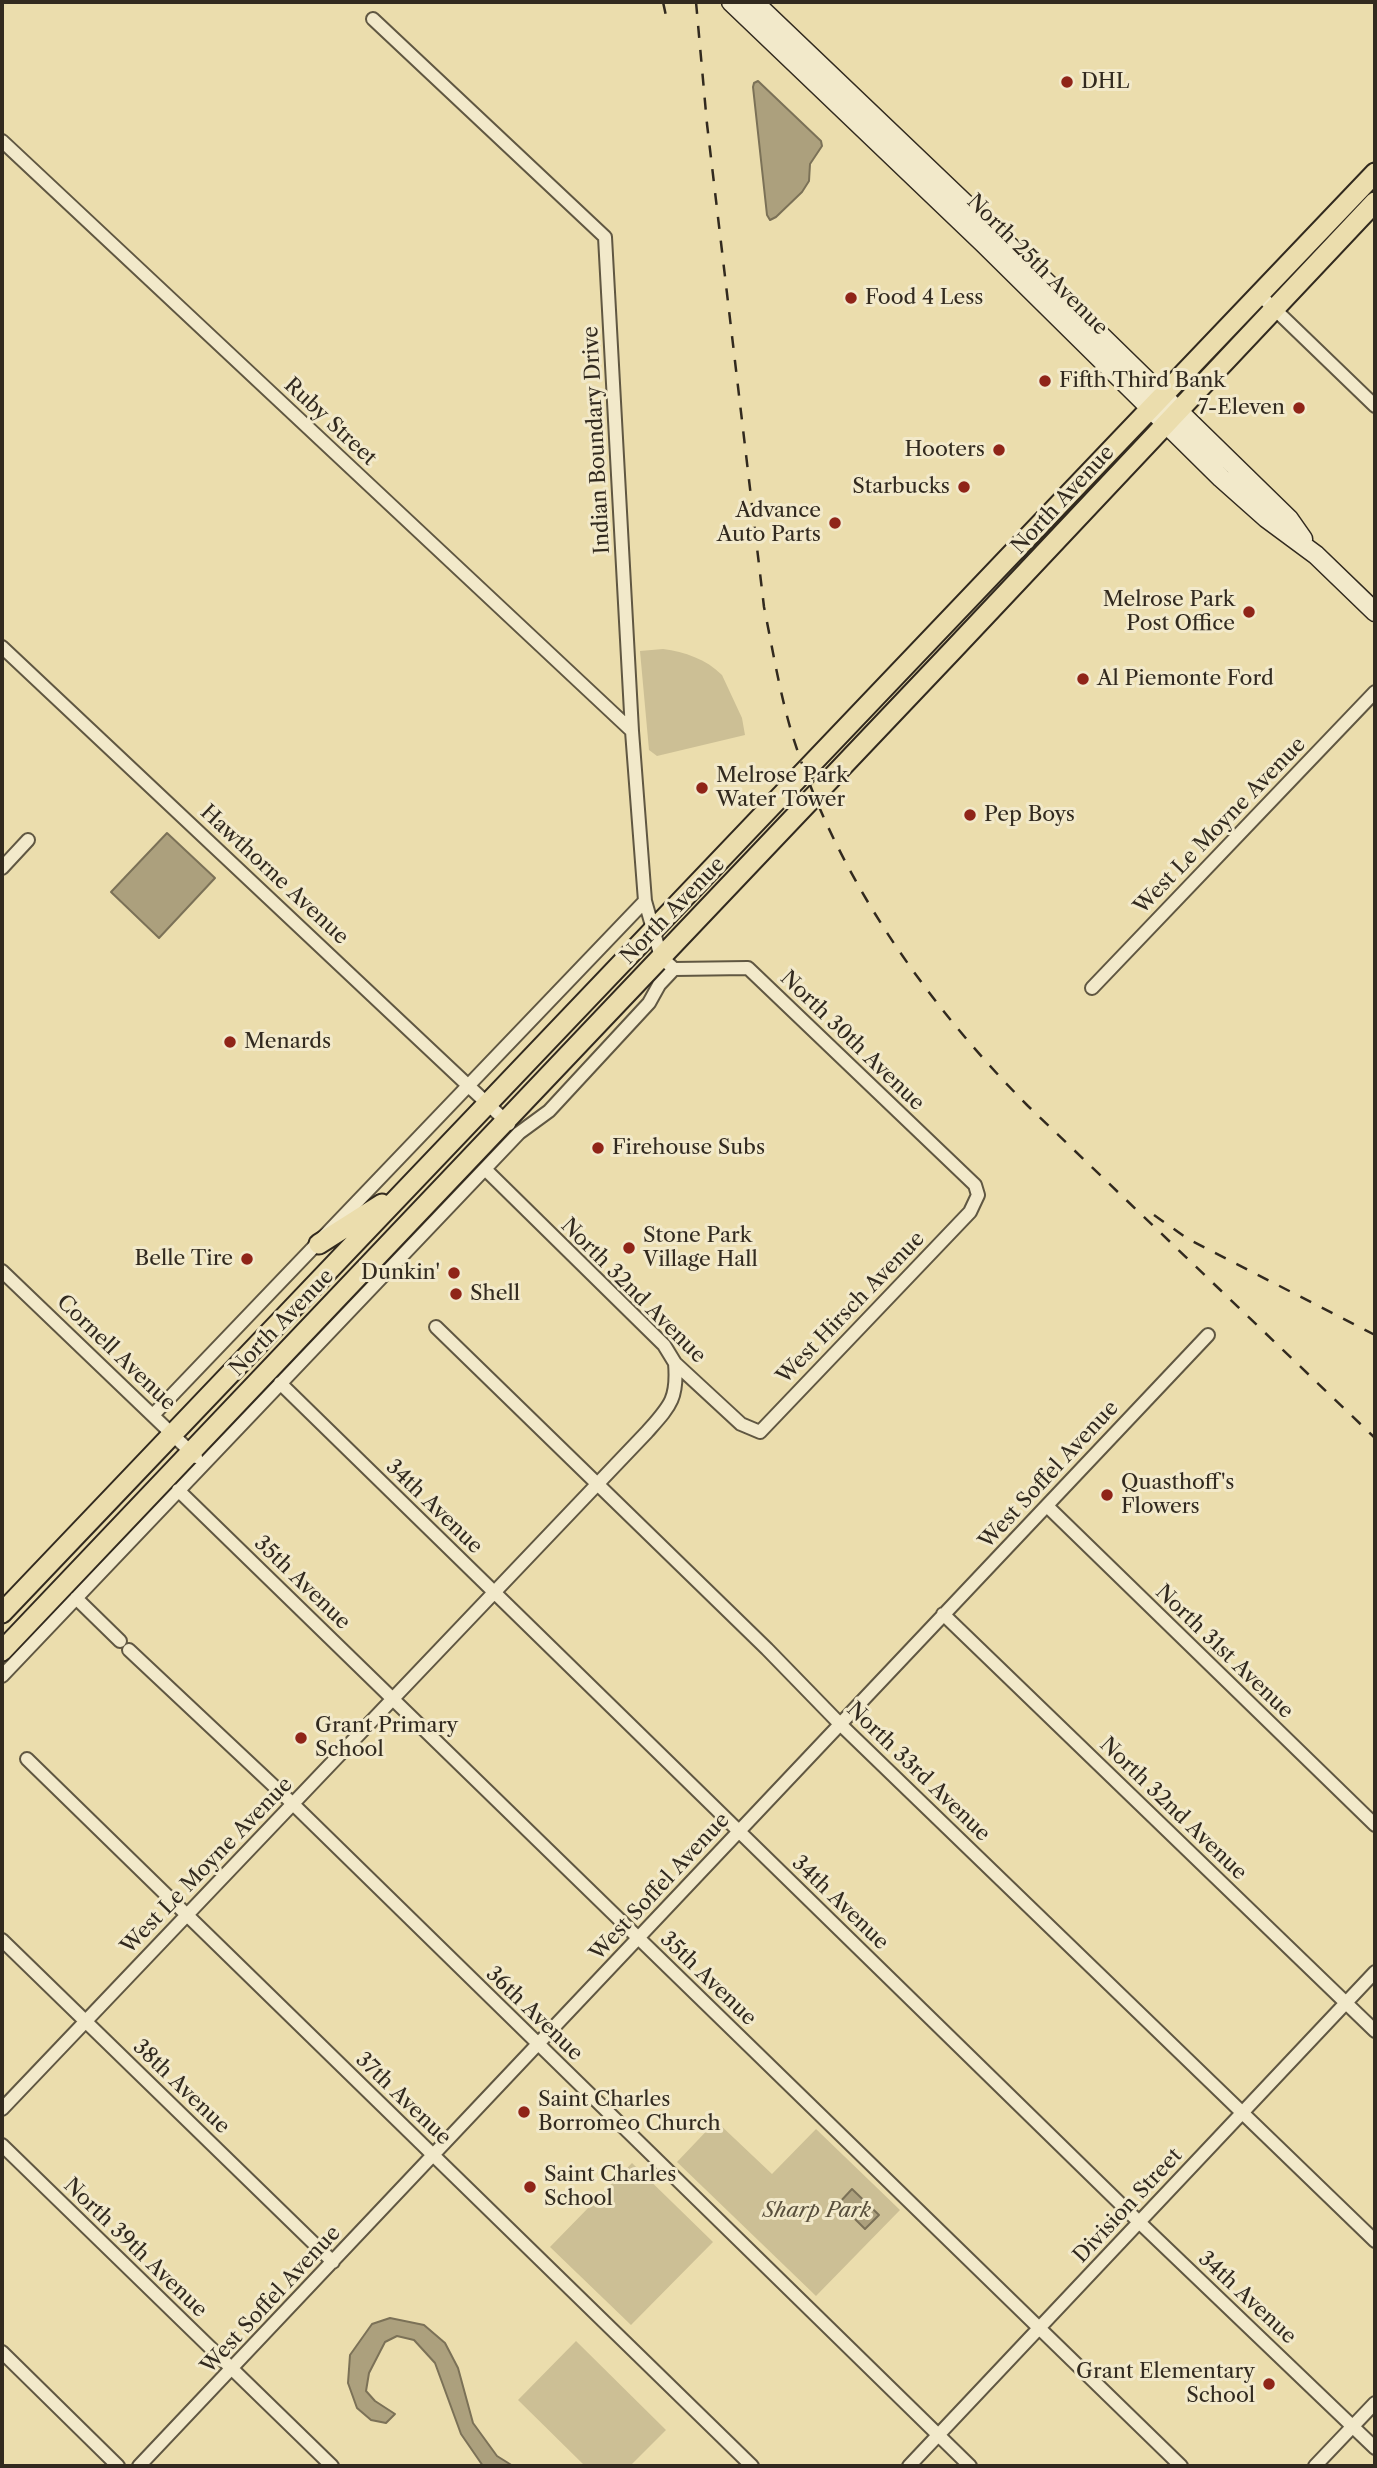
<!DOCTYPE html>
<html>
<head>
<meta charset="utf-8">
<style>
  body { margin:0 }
  #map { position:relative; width:1377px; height:2468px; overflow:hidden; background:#ebddad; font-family:"Libre Caslon Text",serif }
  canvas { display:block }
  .frame { position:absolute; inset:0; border:4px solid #322a1f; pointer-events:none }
</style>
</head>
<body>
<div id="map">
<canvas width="1377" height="2468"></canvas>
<div class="frame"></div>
</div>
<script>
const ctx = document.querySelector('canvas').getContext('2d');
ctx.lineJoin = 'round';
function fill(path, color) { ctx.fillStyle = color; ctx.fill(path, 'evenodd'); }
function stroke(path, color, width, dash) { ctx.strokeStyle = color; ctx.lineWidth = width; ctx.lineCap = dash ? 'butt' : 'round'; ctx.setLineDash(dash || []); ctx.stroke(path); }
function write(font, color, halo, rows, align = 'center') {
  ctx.font = font + ' "Libre Caslon Text",serif'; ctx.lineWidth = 6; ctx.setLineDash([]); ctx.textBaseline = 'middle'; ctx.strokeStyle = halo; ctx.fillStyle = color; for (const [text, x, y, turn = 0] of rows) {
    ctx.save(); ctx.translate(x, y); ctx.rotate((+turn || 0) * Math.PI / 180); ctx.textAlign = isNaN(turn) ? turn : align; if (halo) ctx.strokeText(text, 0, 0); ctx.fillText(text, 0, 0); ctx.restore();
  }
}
fill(new Path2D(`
  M663,649C685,652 706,659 722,675L742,718L745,735L657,756L649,750L640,651Z
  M716,2121L772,2174L816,2129L900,2210L816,2296L677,2162Z
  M632,2163L713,2242L631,2325L550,2247Z
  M576,2341L666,2430L630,2466H585L518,2400Z`), '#ccbf95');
const water = new Path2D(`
  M758,81L821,141L822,146L810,164L809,181L802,192L776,217L770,220L767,215L753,87L754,83Z
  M167,833L215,878L159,938L111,892Z
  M852,2189L879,2215L865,2229L839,2203Z
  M390,2318L424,2325L445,2343L458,2368L473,2423L497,2456L513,2466H483L461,2434L435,2363L414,2340L397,2336L385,2342L369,2373L366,2391L375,2401L395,2414L386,2423L371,2420L357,2408L348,2383L350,2355L372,2324Z`);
fill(water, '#aca07d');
stroke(water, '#7b7157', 2);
const minor = new Path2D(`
  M373,19L605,237L632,731L645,901L661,957L674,969L748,968L975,1185L978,1195L970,1212L760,1432L741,1424L675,1363L664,1345L485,1169
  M2,141L632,731
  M1260,295L1375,406
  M2,647L509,1124
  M2,868L28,840
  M1092,988L1375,692
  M2,1271L196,1457
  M436,1327L767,1649L840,1724L1375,2241
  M280,1383L1139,2222L1375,2448
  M153,1415L645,901
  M178,1490L1181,2466
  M1047,1506L1375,1825
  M76,1598L120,1641
  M943,1614L1375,2031
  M129,1650L293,1804L970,2466
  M2,1676L519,1133L549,1111L649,1003L659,985L674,969
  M27,1759L752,2466
  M2,1940L333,2262
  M2,2109L647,1432C670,1406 678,1399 675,1363
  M2,2145L332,2466
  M2,2352L118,2466
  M139,2466L1208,1335
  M909,2466L1375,1972
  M1315,2466L1375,2403`);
const secondary = new Path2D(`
  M731,2L984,244L1221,478L1266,518L1316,555L1375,612
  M754,2L996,233L1289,519L1303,539`);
const primary = new Path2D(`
  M319,1244L382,1204
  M2,1613L1375,173
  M2,1651L953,650L1375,202`);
stroke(minor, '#605742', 16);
stroke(secondary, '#322a1f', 21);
stroke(primary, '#322a1f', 23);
stroke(minor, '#f2e9ca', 12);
stroke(secondary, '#f2e9ca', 18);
stroke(primary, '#ebddad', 19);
stroke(new Path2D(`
  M663,2L668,25
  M696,2L707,124L764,607C773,651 780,695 793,737C837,877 926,1003 1028,1106L1375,1438
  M1154,1215L1188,1239L1375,1335`), '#322a1f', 2.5, [12, 12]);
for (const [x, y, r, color] of [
  [1067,82,7,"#8f2418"],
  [851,298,7,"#8f2418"],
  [1045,381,7,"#8f2418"],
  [1299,408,7,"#8f2418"],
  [999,450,7,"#8f2418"],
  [964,487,7,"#8f2418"],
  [835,523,7,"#8f2418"],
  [1249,612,7,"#8f2418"],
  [1083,679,7,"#8f2418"],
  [702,788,7,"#8f2418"],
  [970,815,7,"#8f2418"],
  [230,1042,7,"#8f2418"],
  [598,1148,7,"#8f2418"],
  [629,1248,7,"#8f2418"],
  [247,1259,7,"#8f2418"],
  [454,1273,7,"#8f2418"],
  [456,1294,7,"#8f2418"],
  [1107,1495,7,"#8f2418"],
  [301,1738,7,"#8f2418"],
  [524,2112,7,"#8f2418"],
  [530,2187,7,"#8f2418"],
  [1269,2384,7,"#8f2418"]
]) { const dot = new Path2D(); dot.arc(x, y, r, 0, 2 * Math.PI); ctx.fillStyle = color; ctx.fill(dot); stroke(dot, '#f2e9ca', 2.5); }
write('21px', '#322a1f', '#f2e9ca', [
  ["DHL",1081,82],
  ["Food 4 Less",865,298],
  ["Fifth Third Bank",1059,381],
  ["7-Eleven",1285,408,"right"],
  ["Hooters",985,450,"right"],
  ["Starbucks",950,487,"right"],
  ["Advance",821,511,"right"],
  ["Auto Parts",821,535,"right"],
  ["Melrose Park",1235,600,"right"],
  ["Post Office",1235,624,"right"],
  ["Al Piemonte Ford",1097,679],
  ["Melrose Park",716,776],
  ["Water Tower",716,800],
  ["Pep Boys",984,815],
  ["Menards",244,1042],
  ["Firehouse Subs",612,1148],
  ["Stone Park",643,1236],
  ["Village Hall",643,1260],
  ["Belle Tire",233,1259,"right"],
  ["Dunkin'",440,1273,"right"],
  ["Shell",470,1294],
  ["Quasthoff's",1121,1483],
  ["Flowers",1121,1507],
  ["Grant Primary",315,1726],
  ["School",315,1750],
  ["Saint Charles",538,2100],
  ["Borromeo Church",538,2124],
  ["Saint Charles",544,2175],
  ["School",544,2199],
  ["Grant Elementary",1255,2372,"right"],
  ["School",1255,2396,"right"]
], 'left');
write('21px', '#322a1f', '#f2e9ca', [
  ["North 25th Avenue",1037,265,45],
  ["Ruby Street",330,422,43],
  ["Indian Boundary Drive",597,440,-93],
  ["North Avenue",1063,500,-47],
  ["West Le Moyne Avenue",1220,826,-46],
  ["Hawthorne Avenue",274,875,43],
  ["North Avenue",673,911,-46],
  ["North 30th Avenue",852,1041,44],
  ["North 32nd Avenue",633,1291,45],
  ["West Hirsch Avenue",851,1308,-46],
  ["North Avenue",282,1323,-46],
  ["Cornell Avenue",116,1353,44],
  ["West Soffel Avenue",1049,1475,-47],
  ["34th Avenue",434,1507,44],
  ["35th Avenue",302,1583,44],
  ["North 31st Avenue",1224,1652,44],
  ["North 33rd Avenue",918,1772,44],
  ["North 32nd Avenue",1173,1809,44],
  ["West Le Moyne Avenue",207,1866,-46],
  ["West Soffel Avenue",660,1887,-47],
  ["34th Avenue",840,1903,44],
  ["35th Avenue",708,1979,44],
  ["36th Avenue",534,2014,44],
  ["38th Avenue",181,2087,44],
  ["37th Avenue",403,2099,44],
  ["Division Street",1128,2206,-47],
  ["North 39th Avenue",135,2248,44],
  ["34th Avenue",1247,2298,43],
  ["West Soffel Avenue",271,2300,-47]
]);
write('italic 21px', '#584f3c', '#f2e9ca', [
  ["Sharp Park",817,2211]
]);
</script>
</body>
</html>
